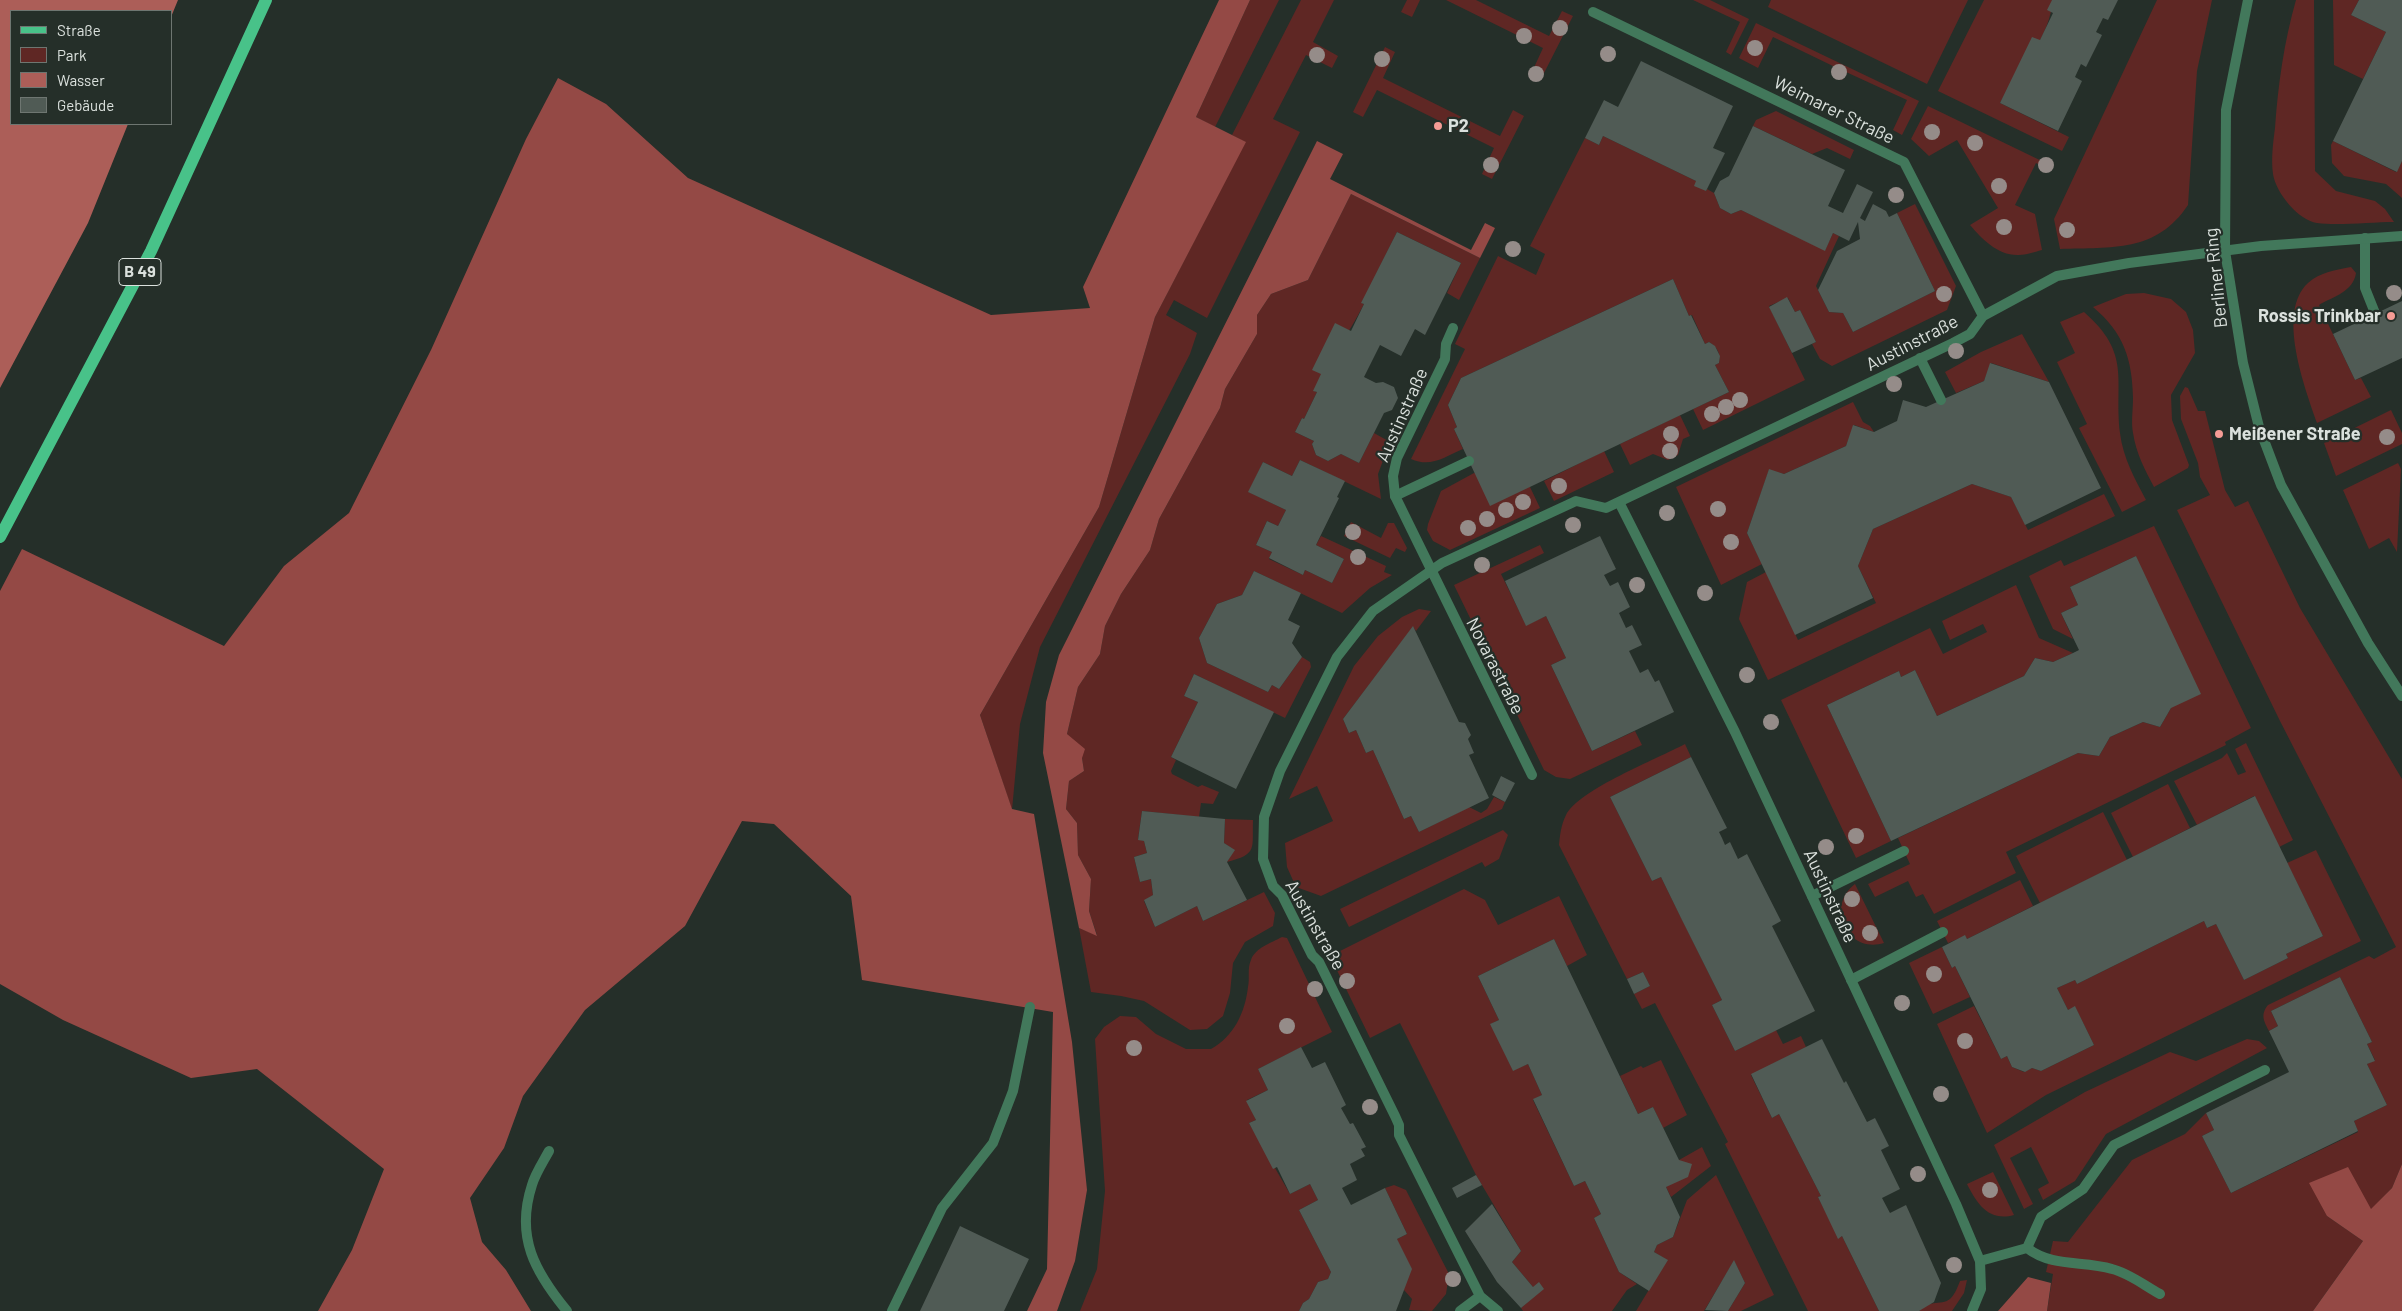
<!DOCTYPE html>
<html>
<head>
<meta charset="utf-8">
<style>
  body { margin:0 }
  #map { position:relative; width:2402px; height:1311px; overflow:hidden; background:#252f29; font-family:Barlow,sans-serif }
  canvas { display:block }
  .legend { position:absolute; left:10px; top:10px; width:162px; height:115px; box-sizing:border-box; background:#252f29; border:1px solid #6e7671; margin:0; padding:6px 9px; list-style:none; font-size:15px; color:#dbe1dd }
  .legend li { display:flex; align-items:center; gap:10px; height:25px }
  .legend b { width:25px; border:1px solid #6e7671 }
</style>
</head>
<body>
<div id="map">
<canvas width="2402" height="1311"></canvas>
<ul class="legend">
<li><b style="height:6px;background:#48c289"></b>Straße</li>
<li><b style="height:14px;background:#5f2724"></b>Park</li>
<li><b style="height:14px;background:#ac5e58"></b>Wasser</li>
<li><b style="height:14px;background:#505b55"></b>Gebäude</li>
</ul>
</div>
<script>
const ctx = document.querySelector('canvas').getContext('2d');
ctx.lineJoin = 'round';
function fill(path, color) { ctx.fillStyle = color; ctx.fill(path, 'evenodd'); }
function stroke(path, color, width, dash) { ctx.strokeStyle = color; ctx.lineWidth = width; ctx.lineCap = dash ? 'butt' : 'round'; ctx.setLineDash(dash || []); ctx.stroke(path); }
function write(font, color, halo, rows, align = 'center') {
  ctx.font = font + ' Barlow,sans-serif'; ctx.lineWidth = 4.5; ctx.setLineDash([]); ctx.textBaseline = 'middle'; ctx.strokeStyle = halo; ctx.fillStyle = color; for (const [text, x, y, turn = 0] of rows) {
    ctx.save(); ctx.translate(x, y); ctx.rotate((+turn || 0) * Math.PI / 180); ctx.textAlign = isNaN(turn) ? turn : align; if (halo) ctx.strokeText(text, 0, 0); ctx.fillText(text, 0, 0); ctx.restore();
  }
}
fill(new Path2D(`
  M1250,0H1279L1215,127L1196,117Z
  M1301,0H1334L1313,42L1338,56L1332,68L1306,55L1273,119L1300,132L1207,318L1174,300L1166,315L1197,333L1190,354L1040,647L1020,724L1012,810L980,715L1099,507L1155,317L1245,142L1232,135Z
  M1407,0H1420L1412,17L1401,12Z
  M1446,0H1476L1549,36L1562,11L1573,16L1541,79L1531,74L1543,48Z
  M1693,0H1710L1749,19L1731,55L1726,52L1740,22Z
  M1771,0H1968L1927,84L1768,7Z
  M1984,0H2052C2053,32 2017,76 2000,103L2069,137L2062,151L1938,91Z
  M2157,0H2212L2197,71L2188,205C2156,253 2112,247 2060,249L2054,219Z
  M2296,0H2314L2315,171L2336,191L2375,201L2385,209L2394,222C2372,222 2337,226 2317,223C2298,220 2276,193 2273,174C2271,159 2273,143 2275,128C2278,85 2284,42 2296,0Z
  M2333,0H2359L2351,15L2386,32L2363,79L2334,65Z
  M1756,23L1919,101L1902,135L1893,130L1907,100L1846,72L1842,80L1832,75L1835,67L1773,37L1758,68L1739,58Z
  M1385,47L1395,52L1383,78L1500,136L1513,110L1524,116L1492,179L1482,174L1494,148L1377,90L1363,117L1353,112Z
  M1928,106L2050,165L2048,169L2036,163L2015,205L2035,214L2042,250C2034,252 2026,255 2019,255C1998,256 1982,239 1970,225L1998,208L1957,140L1929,156L1911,139Z
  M1776,111L1854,150L1850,159L1827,148L1812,154L1753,126L1756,120Z
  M1603,136L1696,181L1706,191L1707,189L1714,193L1720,208L1731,214L1741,210L1825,250L1833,233L1839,236L1816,286L1829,312L1843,313L1853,332L1935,291L1897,213L1915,204L1956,286L1947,310L1832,366L1820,359L1812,344L1816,342L1800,310L1795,312L1788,298L1769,306L1805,380L1703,430L1693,409L1729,392L1715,365L1719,363C1721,353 1717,347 1709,342L1705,344L1692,315L1689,316L1673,279L1461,378L1448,405L1457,427L1454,429L1463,449C1444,457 1431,468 1411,459L1465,349L1455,344L1498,256L1536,275L1545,254L1530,246L1585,138L1599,145Z
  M2333,141L2396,172L2402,161V198L2386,184L2344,176L2332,163L2331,145Z
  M1351,194L1480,258L1459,300L1447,293L1461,263L1397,232L1362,303L1364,304C1349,334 1328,360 1314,391L1317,392L1304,419L1302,418L1295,432L1314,441L1312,444L1316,455L1328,461L1341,454L1359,463L1374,433L1390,442L1378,474L1381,499L1300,460L1292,476L1263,462L1249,492L1286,510L1278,526L1267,521L1256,545L1272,552L1269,559L1303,575L1305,570L1332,583L1344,559L1316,545L1321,536L1386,566L1384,572L1392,575L1370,588L1342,613L1254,571L1242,595L1217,604L1199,638L1207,663L1268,692L1272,685L1279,689L1302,657L1310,662L1311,667L1285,718L1194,674L1184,696L1198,702L1171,757L1176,760L1171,771L1172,774L1198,787L1202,785L1219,792L1213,804L1201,803L1199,817L1142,811L1138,839L1144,841L1147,853L1134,857L1140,882L1151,879L1153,895L1144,901L1155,927L1197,906L1203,921L1264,892L1275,913L1273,926L1245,942L1233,963L1230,993L1223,1016L1207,1029L1190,1030L1144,1001L1121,996L1091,992L1079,928L1097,935L1089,911L1091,879L1078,855L1077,823L1066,809L1069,781L1084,771L1082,758L1067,734L1078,687L1100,654L1105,626L1121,594L1150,550L1159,519L1220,408L1225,389L1257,334V315L1271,294L1308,280Z
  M2351,267L2356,273C2353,292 2334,296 2319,305L2355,380L2361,378L2371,397L2317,423C2305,388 2276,312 2308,283C2320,272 2336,270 2351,267Z
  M2144,293L2171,299L2186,312L2193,330L2195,353L2171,395L2172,420L2189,465L2188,468L2154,487C2145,470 2136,453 2133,433C2131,422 2133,410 2133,398C2132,359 2124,333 2093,307L2126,294Z
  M2084,312C2132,354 2114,379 2120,433C2123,458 2135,479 2146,500L2122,512L2079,428L2087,424L2057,362L2075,353L2060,322Z
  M2022,334L2049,382L1991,363L1984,381L1956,393L1945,372L1981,352Z
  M2185,387L2188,388L2198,411H2205L2225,490L2235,507L2248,501L2300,608L2402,779V1164L2392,1188L2371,1210L2327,1216L2363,1241L2313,1311H2047L2053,1274L2046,1272L2053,1241L2068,1242L2132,1160L2185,1134L2206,1113L2214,1130L2202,1136L2231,1193L2358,1132L2354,1121L2387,1105L2367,1064L2375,1060L2367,1044L2372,1042L2340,977L2271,1011L2278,1026L2269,1031C2264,1021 2260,1015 2268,1005L2369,956L2374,959L2396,947L2280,721L2177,510L2210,495L2200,477L2198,463L2181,419L2180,396Z
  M1853,402L1863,422L1870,426L1874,432L1854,425L1846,446L1784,474L1769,470L1747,533L1762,564L1721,585L1676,487Z
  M2391,410L2402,433V444L2336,476L2324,443Z
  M1680,415L1690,436L1683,439L1678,455L1668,460L1653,454L1630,465L1620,444Z
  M1604,451L1614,472L1554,501L1544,481Z
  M2398,463L2401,469L2397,552L2389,538L2369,549L2343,490Z
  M1474,473L1530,487L1540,508L1450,550L1433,541L1427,530L1428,524L1441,491Z
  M1972,484L2011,497L2028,530L2104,494L2115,516L1768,680L1739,619L1747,582L1766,572L1798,640L1876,603L1858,566L1873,529Z
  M1351,522L1381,538L1388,523H1394L1407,548L1405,552L1396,548L1390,558L1344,536Z
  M2154,526L2251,728L2225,742L2226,745L2006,852L2016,873L1934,914L1923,894L1916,897L1908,881L1875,897L1868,884L1910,864L1898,838L2078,753L2099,756L2110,737L2143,722L2160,727L2171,708L2136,556L2070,587L2078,605L2061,613L2073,639L2053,629L2029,576L2061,560L2064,566Z
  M1540,545L1544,553L1501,574L1526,625L1546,616L1566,658L1551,665L1592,751L1635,731L1642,745L1570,779L1556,777L1544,770L1454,585Z
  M2016,585L2039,638L2073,653L2053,662L2035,658L2024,676L1937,716L1915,670L1901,677L1899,671L1827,705L1891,841L1856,858L1781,700L1930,628L1943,654L1987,632L1983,624L1950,640L1942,621Z
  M1419,609L1431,611L1416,631L1413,627L1343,719L1349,733L1356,730L1366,753L1373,750L1404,819L1411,816L1419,832L1469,807L1481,813L1487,809L1494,797L1505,802L1502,809L1321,896L1296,887L1287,867L1285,843L1333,821L1317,786L1289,799L1354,666L1378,636L1402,617Z
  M2246,743L2293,840L2279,847L2254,796L2197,825L2174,781L2222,758L2227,753L2238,775L2246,772L2235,749Z
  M1685,744L1691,757L1610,797L1652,881L1661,877L1722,1000L1712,1005L1735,1051L1776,1030L1783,1044L1801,1036L1806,1047L1751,1075L1772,1118L1779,1114L1821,1196L1818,1197L1839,1238L1842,1236L1879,1311H1808L1725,1144L1728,1142L1655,1003L1642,1009L1634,994L1650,986L1643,972L1627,979L1559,845C1560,835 1561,825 1566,815C1580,789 1657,759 1685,744Z
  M2168,784L2190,828L2133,857L2111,813Z
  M2103,812L2127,860L2040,903L2016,856Z
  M1225,819L1253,820C1252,849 1258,854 1227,862L1234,850L1224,843Z
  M1503,830L1508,835L1499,859L1485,867L1482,862L1349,927L1340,909Z
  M2316,850L2361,941L2046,1095L1987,1133L1937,1024L1974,1006L2001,1059L2007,1056L2012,1067L2024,1072L2032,1068L2041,1071L2094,1045L2075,1007L2068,1010L2057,988L2075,980L2077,984L2204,921L2207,928L2216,924L2244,980L2288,958L2286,954L2323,936L2287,863Z
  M2020,880L2033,906L1967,939L1965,936L1948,943L1937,921Z
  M1855,884L1884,943C1847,954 1825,907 1855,884Z
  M1464,889L1485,900L1498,925L1559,896L1587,955L1567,966L1554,939L1478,976L1499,1020L1491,1024L1513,1070L1528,1064L1542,1095L1533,1100L1574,1186L1585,1181L1601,1214L1594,1218L1619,1272L1637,1284L1627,1290L1612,1311H1523L1521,1308L1543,1288L1533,1287L1512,1262L1521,1251L1476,1175L1400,1023L1370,1038L1330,956Z
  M1282,937L1287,938L1309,984L1318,985L1321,988L1315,997L1332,1032L1258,1069L1268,1090L1247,1100L1256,1120L1249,1123L1290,1194L1310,1184L1318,1200L1299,1210L1331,1272L1328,1279L1318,1282L1309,1299L1303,1303L1299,1311H1080L1097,1269L1105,1191L1095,1039L1104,1027L1120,1016L1136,1017L1156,1034L1186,1049H1211C1234,1036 1245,1013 1248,987C1250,979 1247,968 1251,960C1255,948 1271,943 1282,937Z
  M1942,947L1952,968L1955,966L1970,997L1933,1014L1909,963Z
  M2247,1039L2259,1041L2267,1048L2106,1134L2075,1181L2043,1200L2038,1189L2049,1183L2031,1147L2010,1158L2033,1204L2024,1209L1994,1145L2085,1092L2170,1052L2196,1061Z
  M1661,1060L1687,1115L1663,1128L1653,1107L1638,1114L1620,1076L1641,1066L1643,1068Z
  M1702,1147L1711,1166L1671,1197L1666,1187L1679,1160Z
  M1993,1172L2014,1215C1989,1222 1977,1204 1967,1184Z
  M1716,1175L1774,1295L1741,1311H1728L1745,1283L1734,1261L1704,1311H1636L1667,1260L1654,1252L1657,1245L1673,1237L1687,1200Z
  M1394,1185L1406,1190L1449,1274L1446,1294L1432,1311L1409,1310L1412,1299L1404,1290L1397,1239L1407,1234L1385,1188Z
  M1967,1280L1964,1293L1952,1311H1919C1928,1299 1944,1306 1951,1298C1955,1294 1958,1286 1960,1281Z`), '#5f2724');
fill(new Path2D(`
  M1219,0H1250L1196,117L1246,142L1155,317L1099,507L980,715L1012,809L1034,814L1072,1042L1087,1190L1075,1261L1057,1311H1027L1047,1269L1053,1012L862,980L851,896L774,824L742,821L685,926L585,1010L523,1096L504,1148L470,1198L482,1242L506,1270L531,1311H318L352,1250L384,1169L257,1069L191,1078L63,1020L0,984V591L22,549L224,646L284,566L349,513L431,350L526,139L558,78L606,104L688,178L991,315L1090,308L1083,287Z
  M1317,141L1343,154L1330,179L1471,250L1485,223L1495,228L1480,258L1351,194L1308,280L1271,294L1257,315V334L1225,389L1220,408L1159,519L1150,550L1121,594L1105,626L1100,654L1078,687L1067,734L1085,749L1082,758L1084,771L1069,781L1066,809L1077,823L1078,855L1091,879L1089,911L1097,936L1079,928L1043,753L1046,702L1059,655Z
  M2402,1164V1311H2313L2363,1241L2327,1216L2309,1183L2348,1167L2371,1209L2392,1188Z
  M2028,1277L2051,1283L2047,1311H1998Z`), '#944945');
fill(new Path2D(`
  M0,0H178L171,17V11H11V124H128L88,223L0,388Z`), '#ac5e58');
fill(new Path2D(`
  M2052,0H2118L2108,20L2103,18L2096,32L2102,35L2086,67L2081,64L2075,77L2082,81L2058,131L2000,103L2032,37L2040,40L2053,13L2047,10Z
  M2359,0H2402V161L2397,172L2333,141L2386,32L2351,15Z
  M1641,61L1733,106L1713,148L1725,153L1706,191L1694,186L1696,181L1603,136L1599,145L1585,138L1604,100L1618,107Z
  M1753,126L1845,170L1828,206L1843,213L1857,184L1873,192L1860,218L1865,221L1873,204L1886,211L1889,217L1897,213L1935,291L1853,332L1843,313L1829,312L1818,290L1837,251L1860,239L1858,222L1849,241L1833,233L1825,251L1741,210L1731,214L1720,208L1714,193L1720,181L1729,176Z
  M1397,232L1461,263L1425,335L1415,329L1401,356L1380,345L1364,377L1376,383L1383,382L1394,387L1398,398L1392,410L1384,413L1359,463L1341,454L1328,461L1316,455L1312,444L1314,441L1295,432L1302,418L1304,419L1317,392L1313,391L1321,374L1312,370L1335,323L1351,331L1364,304L1361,303Z
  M1673,279L1689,316L1691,315L1705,344L1709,342L1715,346L1720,356L1719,363L1715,365L1729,392L1490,506L1454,429L1457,427L1448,405L1461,378Z
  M1787,297L1795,312L1800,310L1816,342L1792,353L1769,307Z
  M2402,301V358L2355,380L2333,334Z
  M1990,363L2049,382L2101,488L2025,525L2011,497L1972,484L1873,529L1858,566L1873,598L1795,635L1747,533L1769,469L1784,474L1846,446L1853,425L1874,432L1897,421L1903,400L1926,407L1984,381Z
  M1300,460L1345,481L1337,497L1339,498L1316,545L1344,559L1332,583L1305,570L1303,575L1269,558L1272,552L1256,545L1267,521L1278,526L1286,510L1248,492L1263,462L1292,476Z
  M1600,536L1616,569L1604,575L1610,586L1618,582L1630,607L1619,613L1626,628L1632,625L1642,645L1629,651L1640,673L1648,669L1655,682L1659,680L1674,712L1592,751L1551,665L1566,658L1546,616L1526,626L1505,581Z
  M2136,556L2201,694L2171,708L2160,727L2143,722L2110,737L2099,756L2078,753L1891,841L1827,705L1899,671L1901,677L1915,670L1937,716L2024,676L2035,658L2053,662L2073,653L2079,650L2061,613L2078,605L2070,587Z
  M1254,571L1301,593L1288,620L1300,626L1292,643L1302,657L1279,689L1272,685L1268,692L1207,663L1199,638L1217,604L1242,595Z
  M1413,626L1459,722L1465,723L1471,735L1468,739L1474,753L1469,755L1489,798L1419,832L1411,816L1404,819L1373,750L1366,753L1356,730L1349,733L1343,719Z
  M1194,674L1274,712L1236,789L1171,757L1198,702L1184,696Z
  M1691,757L1727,828L1719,832L1722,838L1725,845L1730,842L1738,859L1747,854L1781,921L1772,926L1815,1011L1735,1051L1712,1005L1722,1000L1681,918L1661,877L1652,881L1610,797Z
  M1501,776L1515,783L1505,802L1492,795Z
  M2255,796L2323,936L2286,954L2288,958L2244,980L2216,924L2207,928L2204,921L2077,984L2075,980L2057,988L2068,1010L2075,1006L2094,1045L2041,1071L2032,1068L2025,1072L2012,1067L2007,1056L2001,1059L1955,966L1952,968L1942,947L1965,935L1967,939Z
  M1142,811L1225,819L1224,843L1235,850L1227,862L1247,900L1203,921L1197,906L1155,927L1144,900L1153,895L1151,879L1140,882L1134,857L1147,853L1144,841L1138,840Z
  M1554,939L1638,1114L1653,1107L1679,1160L1692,1164L1688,1177L1666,1187L1680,1217L1673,1237L1657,1245L1654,1252L1668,1260L1649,1291L1619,1272L1594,1218L1601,1214L1585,1181L1574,1186L1533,1099L1542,1095L1528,1064L1513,1071L1490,1024L1499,1020L1478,976Z
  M1643,972L1650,986L1634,994L1627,979Z
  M2340,977L2372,1042L2367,1044L2375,1061L2367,1064L2387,1105L2354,1121L2358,1131L2231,1193L2202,1136L2214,1130L2206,1113L2289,1072L2269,1031L2278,1026L2271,1011Z
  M1822,1039L1844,1083L1846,1081L1867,1122L1875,1118L1889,1146L1881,1150L1900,1189L1882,1198L1890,1213L1906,1205L1941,1283L1934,1302L1919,1311H1879L1842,1236L1838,1239L1818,1197L1821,1196L1779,1114L1772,1118L1751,1074Z
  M1301,1047L1312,1068L1325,1062L1346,1105L1341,1108L1350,1124L1353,1123L1366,1147L1361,1149L1365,1156L1350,1164L1357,1180L1342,1188L1351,1205L1385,1188L1407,1234L1397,1239L1412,1269L1396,1311H1299L1303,1303L1309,1299L1318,1282L1328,1279L1331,1272L1299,1210L1318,1200L1310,1184L1290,1194L1277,1167L1273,1169L1249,1123L1256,1120L1246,1101L1268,1090L1258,1069Z
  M1476,1175L1482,1185L1457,1198L1452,1188Z
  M1492,1204L1521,1251L1512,1262L1533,1287L1539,1282L1544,1289L1521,1308L1497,1282L1465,1231Z
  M960,1226L1029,1259L1004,1311H920Z
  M1734,1260L1745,1283L1728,1311L1705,1310Z`), '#505b55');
stroke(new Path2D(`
  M2365,238V288L2375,313
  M1920,358L1941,400
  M1395,496L1469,461
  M1812,896L1904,851
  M1851,980L1943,932
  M549,1151C543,1162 535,1174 532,1185C515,1237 535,1272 567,1311
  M2027,1248C2053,1268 2083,1260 2112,1269C2129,1273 2145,1286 2160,1294
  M1980,1261L2027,1248L2041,1217L2083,1189L2114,1145L2265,1070
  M892,1311L942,1208L993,1143L1013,1091L1030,1007`), '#42785b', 10);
stroke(new Path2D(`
  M1593,12L1904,162L1983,316
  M1453,328L1446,344L1445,359L1397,458L1393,476L1395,496L1532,775
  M1619,502L1735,732L1956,1204L1980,1261L1981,1289L1972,1311
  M1460,1311L1480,1296
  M1498,1311L1480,1296L1399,1135V1125L1395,1116L1319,962L1312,955L1282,895L1273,886L1263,859L1264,817L1280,771L1337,657L1373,611L1442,563L1576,501L1606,508L1953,343L1970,334L1983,316L2057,276L2129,263L2261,246L2402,236`), '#42785b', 10);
stroke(new Path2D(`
  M2248,0L2226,110L2225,251L2243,363L2259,427L2281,485L2368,643L2402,696`), '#42785b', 10);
stroke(new Path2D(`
  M0,537L151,251L266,0`), '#48c289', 12);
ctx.fillStyle = '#958c89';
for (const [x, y] of [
  [1560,28],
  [1524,36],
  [1755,48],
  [1608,54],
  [1317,55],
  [1382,59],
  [1839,72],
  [1536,74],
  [1932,132],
  [1975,143],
  [1491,165],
  [2046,165],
  [1999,186],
  [1896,195],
  [2004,227],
  [2067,230],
  [1513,249],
  [2394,293],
  [1944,294],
  [1956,351],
  [1894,384],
  [1740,400],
  [1726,407],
  [1712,414],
  [1671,434],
  [2387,437],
  [1670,451],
  [1559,486],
  [1523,502],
  [1718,509],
  [1506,510],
  [1667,513],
  [1487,519],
  [1573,525],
  [1468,528],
  [1353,532],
  [1731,542],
  [1358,557],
  [1482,565],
  [1637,585],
  [1705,593],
  [1747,675],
  [1771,722],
  [1856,836],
  [1826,847],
  [1852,899],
  [1870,933],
  [1934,974],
  [1347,981],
  [1315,989],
  [1902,1003],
  [1287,1026],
  [1965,1041],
  [1134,1048],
  [1941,1094],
  [1370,1107],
  [1918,1174],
  [1990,1190],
  [1954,1265],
  [1453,1279]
]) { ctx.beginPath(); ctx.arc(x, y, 8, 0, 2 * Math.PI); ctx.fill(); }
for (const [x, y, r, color] of [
  [1438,126,5,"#f59c95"],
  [2391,316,5,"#f59c95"],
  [2219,434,5,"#f59c95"]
]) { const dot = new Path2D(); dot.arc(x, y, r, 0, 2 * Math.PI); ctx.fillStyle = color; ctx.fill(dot); stroke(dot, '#252f29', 2); }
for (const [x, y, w] of [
  [140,272,42]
]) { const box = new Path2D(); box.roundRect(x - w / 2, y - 13.5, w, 27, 4); ctx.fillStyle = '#252f29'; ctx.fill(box); stroke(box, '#dbe1dd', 1); }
write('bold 16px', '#dbe1dd', null, [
  ["B 49",140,272]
]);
write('18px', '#dbe1dd', '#252f29', [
  ["Weimarer Straße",1834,110,26],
  ["Berliner Ring",2216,278,-96],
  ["Austinstraße",1912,343,-27],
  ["Austinstraße",1402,415,-66],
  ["Novarastraße",1495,666,63],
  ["Austinstraße",1830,896,65],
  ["Austinstraße",1315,925,60]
]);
write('bold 18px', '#dbe1dd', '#252f29', [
  ["P2",1448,126],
  ["Rossis Trinkbar",2381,316,"right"],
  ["Meißener Straße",2229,434]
], 'left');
</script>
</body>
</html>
